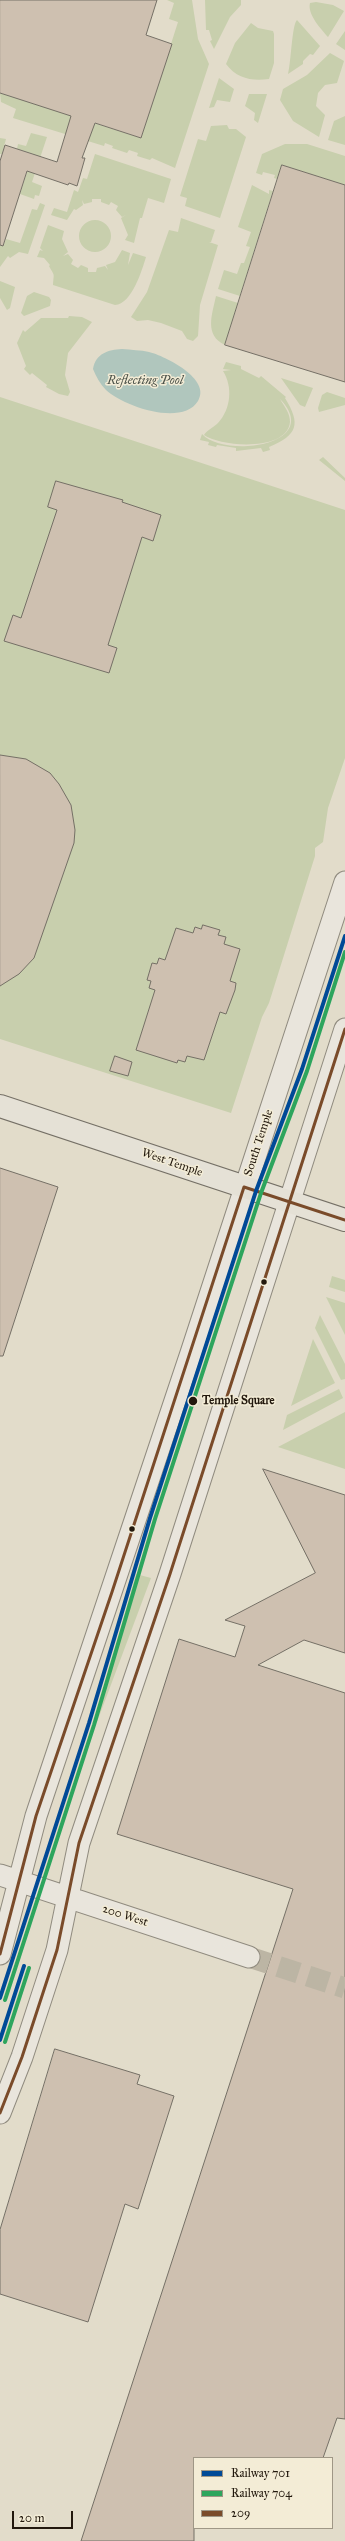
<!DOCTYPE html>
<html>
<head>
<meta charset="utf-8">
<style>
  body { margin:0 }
  #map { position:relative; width:345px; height:2541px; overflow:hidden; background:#e2dcca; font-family:"IM FELL Great Primer",serif }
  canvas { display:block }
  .legend { position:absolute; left:193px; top:2457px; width:140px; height:72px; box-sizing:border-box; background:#f3ecd6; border:1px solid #9f9786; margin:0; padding:5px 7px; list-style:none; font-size:12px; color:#22180d }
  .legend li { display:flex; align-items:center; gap:8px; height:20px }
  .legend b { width:20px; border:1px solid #9f9786 }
  .scale { position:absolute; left:12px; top:2511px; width:61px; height:18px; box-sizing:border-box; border:2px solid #22180d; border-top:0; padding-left:5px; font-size:12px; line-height:14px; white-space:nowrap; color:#22180d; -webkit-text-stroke:3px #f3ecd6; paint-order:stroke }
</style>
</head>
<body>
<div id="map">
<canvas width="345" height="2541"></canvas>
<ul class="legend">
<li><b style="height:5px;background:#004a97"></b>Railway 701</li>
<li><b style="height:5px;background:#2da55d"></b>Railway 704</li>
<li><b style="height:5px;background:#7a4b2a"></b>209</li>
</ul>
<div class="scale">20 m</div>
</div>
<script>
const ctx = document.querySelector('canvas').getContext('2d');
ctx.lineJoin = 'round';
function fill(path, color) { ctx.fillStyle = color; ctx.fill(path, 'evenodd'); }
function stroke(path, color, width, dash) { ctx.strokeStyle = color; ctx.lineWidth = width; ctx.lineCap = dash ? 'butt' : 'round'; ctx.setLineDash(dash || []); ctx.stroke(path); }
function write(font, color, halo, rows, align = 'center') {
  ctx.font = font + ' "IM FELL Great Primer",serif'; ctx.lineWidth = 3; ctx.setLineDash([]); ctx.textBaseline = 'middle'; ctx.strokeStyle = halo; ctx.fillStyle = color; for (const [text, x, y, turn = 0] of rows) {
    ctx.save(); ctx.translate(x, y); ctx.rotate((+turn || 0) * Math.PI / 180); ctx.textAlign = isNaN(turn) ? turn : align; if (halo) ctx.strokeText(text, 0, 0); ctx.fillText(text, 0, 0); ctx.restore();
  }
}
fill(new Path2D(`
  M167,0H192L198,39L209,64L175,168L152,158L150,160L137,156L138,153L129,150L127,153L112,148L113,146L105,143L104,146L13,118L16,109L1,102L0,93L141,138L178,22L169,19L174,3Z
  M205,0H241V5L230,17L214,49L210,41L212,40L209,30H206Z
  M316,2L333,5L344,11L328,37C321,29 307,14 310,3Z
  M297,20L320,46L313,55L310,54L303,61V64L288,74C291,63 292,24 297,20Z
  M251,23L258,28L273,31L274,34V63L269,79C252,81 237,79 226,64L235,43Z
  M345,31V50L336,44Z
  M330,53L344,61L337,83L325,85L318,93L316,106L325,115L319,137L293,121L280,100L283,89L307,75Z
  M219,78L234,89L230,102L217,100L214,107L209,108Z
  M249,94H267L258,123L254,120L255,113L245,106Z
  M345,116V145L328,140L334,121Z
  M227,125L229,129H236L246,137L220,218L185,206L187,198L180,196L198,139L206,141L211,126Z
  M31,133L47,137L32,182L42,186L39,196L35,195L34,199L20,194L33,154L17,149L18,144L26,146Z
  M0,138L6,139L2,154H0Z
  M285,144H307L345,156V185L282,165L277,179L274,178L275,175L263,172L262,175L256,173L262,154Z
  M95,154L171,179L164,203L148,198L142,218H140L134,243L125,240L128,235L121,218L126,215L122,217L116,210L118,206L111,202L109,205L101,202V199H92V202L84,204L82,200L83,205L76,210L74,209L67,220L51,215L54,208L67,212L74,190L78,192L83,178L87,179Z
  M252,185L269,194V190L273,191L240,296L218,289L224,270L237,274L241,263H244L250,247L246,246L251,232L238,227Z
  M40,203L45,205L28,254L19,252L10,258L8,256L0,267V242L4,244L6,239L20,243L32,209L37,210Z
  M181,218L215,230L211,242H209L218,245L200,305L198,336L193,341L187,339L182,331L161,323L148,320L137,321L131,317L147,292L169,230L178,232Z
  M79 236a16 16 0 1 1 32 0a16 16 0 1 1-32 0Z
  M48,225L64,231L62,239L68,252L63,256L68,254L73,260L71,264L78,268L81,265L88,268V272H96L97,268L105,266L108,270L106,265L115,262L122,250L130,253L128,265L133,253L146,257C142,270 132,304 115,305L53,285C54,272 55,277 49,266L50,265L44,258L37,257L40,250L43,251L40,248Z
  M0,281L15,287L10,308L7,310L0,298Z
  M34,292L49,297L51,300L50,306L24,316L21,313L27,296Z
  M216,296L238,303L225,345C204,335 212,315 216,296Z
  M69,316L82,317L92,322L68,353L65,375L70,392L68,396L59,394L46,387L47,385L32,373L30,375L24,369L26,366L17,343L23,330L25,332L41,318H68Z
  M226,362L241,366V369L259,378L261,376L286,397L285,398C301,424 298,435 269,447L270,450L263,452L261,448L236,451V448L217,445L216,447L208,445L209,442L200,440L202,434C225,459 324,445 280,399C284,406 290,413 290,422C287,452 221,447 204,435C206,431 214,427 218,423C231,409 233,387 223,371L231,370L223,369Z
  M281,378L313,388L305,407L300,405Z
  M327,392L345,398V405L319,412L318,408L322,395Z
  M0,397L345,510V758L328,808L323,842L315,848V856L269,1003L262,1017L231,1113L0,1039Z
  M323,457L345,478V485V481L319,460Z
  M332,1276L345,1280V1292L329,1287Z
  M326,1297L345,1303V1335Z
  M320,1315L345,1364V1379L341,1380L315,1328Z
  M313,1339L335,1383L291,1406Z
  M339,1389L343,1398L283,1430L287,1415Z
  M345,1412V1469L278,1447Z
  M136,1574L151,1578L97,1722L95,1720Z`), '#c8cfad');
fill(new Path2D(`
  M122,349C131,350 141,350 149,352C165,356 212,379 198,401C182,427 123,406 106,390C100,384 96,376 93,369C96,353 108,350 122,349Z`), '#b0c6bd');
const building = new Path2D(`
  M0,0H157L146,35L172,44L141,138L95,123L82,158H85L77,186L69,183L68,185L27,171L3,246L0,245V161L5,145L57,162L71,116L0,93Z
  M282,165L345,185V382L225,345Z
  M56,481L123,500L122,502L161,515L153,541L142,537L108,645L117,648L109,673L4,641L13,615L21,618L57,510L48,507Z
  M0,755L26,759L50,773L59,784L71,805L75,830L74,843L34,958L19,974L0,986Z
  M203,925L220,930L218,935L226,937L224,944L240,949L230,981L236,983L235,990L226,1014L220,1012L204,1060L187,1056L185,1062L178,1060L177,1063L136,1050L155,990L149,988L151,981L147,980L152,963L157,964L159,958L165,960L176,928L193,933L195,927L201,929Z
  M115,1056L132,1062L128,1076L110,1071Z
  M0,1168L58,1187L3,1356H0Z
  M263,1469L345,1495V1653L304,1640L258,1665L345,1693V2419L337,2418L323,2458H194V2541H81L293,1889L117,1834L179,1639L235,1657L245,1626L225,1620L315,1573Z
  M55,2049L140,2075L137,2084L174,2096L138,2209L125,2204L88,2322L0,2294V2230Z`);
fill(building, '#cec0b0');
stroke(building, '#757066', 1);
stroke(new Path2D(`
  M249,1957L345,1988`), '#bcb5a4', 21, [21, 10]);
const minor = new Path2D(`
  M0,1875L249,1957
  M0,1954L36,1816L191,1353L345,882
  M0,2113L22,2057L57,1950L79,1843L170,1574L345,1029`);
const major = new Path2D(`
  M0,1106L345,1220`);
stroke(minor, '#908b7f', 23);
stroke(major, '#757066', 24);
stroke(minor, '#e9e5dc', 21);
stroke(major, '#e5e1d6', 22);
stroke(new Path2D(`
  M0,1954L36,1816L112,1592L244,1187L345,1220
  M0,2113L22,2057L57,1950L79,1843L170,1574L345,1029`), '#7a4b2a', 3);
stroke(new Path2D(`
  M0,1998L89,1723L150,1518L256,1191L302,1069L345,936
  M0,2040L24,1966`), '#004a97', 4);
stroke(new Path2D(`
  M5,2000L94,1725L155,1519L261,1193L307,1071L345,952
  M5,2042L29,1968`), '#2da55d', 4);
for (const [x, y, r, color] of [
  [264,1282,3.5,"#22180d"],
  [193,1401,5,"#22180d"],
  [132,1529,3.5,"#22180d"]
]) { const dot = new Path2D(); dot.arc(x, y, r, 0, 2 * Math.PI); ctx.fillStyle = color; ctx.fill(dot); stroke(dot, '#f3ecd6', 1.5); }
write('12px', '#22180d', '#f3ecd6', [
  ["South Temple",259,1143,-72],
  ["West Temple",172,1163,19],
  ["200 West",125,1916,18]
]);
write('bold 12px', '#22180d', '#f3ecd6', [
  ["Temple Square",202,1401]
], 'left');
write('italic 13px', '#4c5249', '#f3ecd6', [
  ["Reflecting Pool",145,381]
]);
</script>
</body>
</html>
